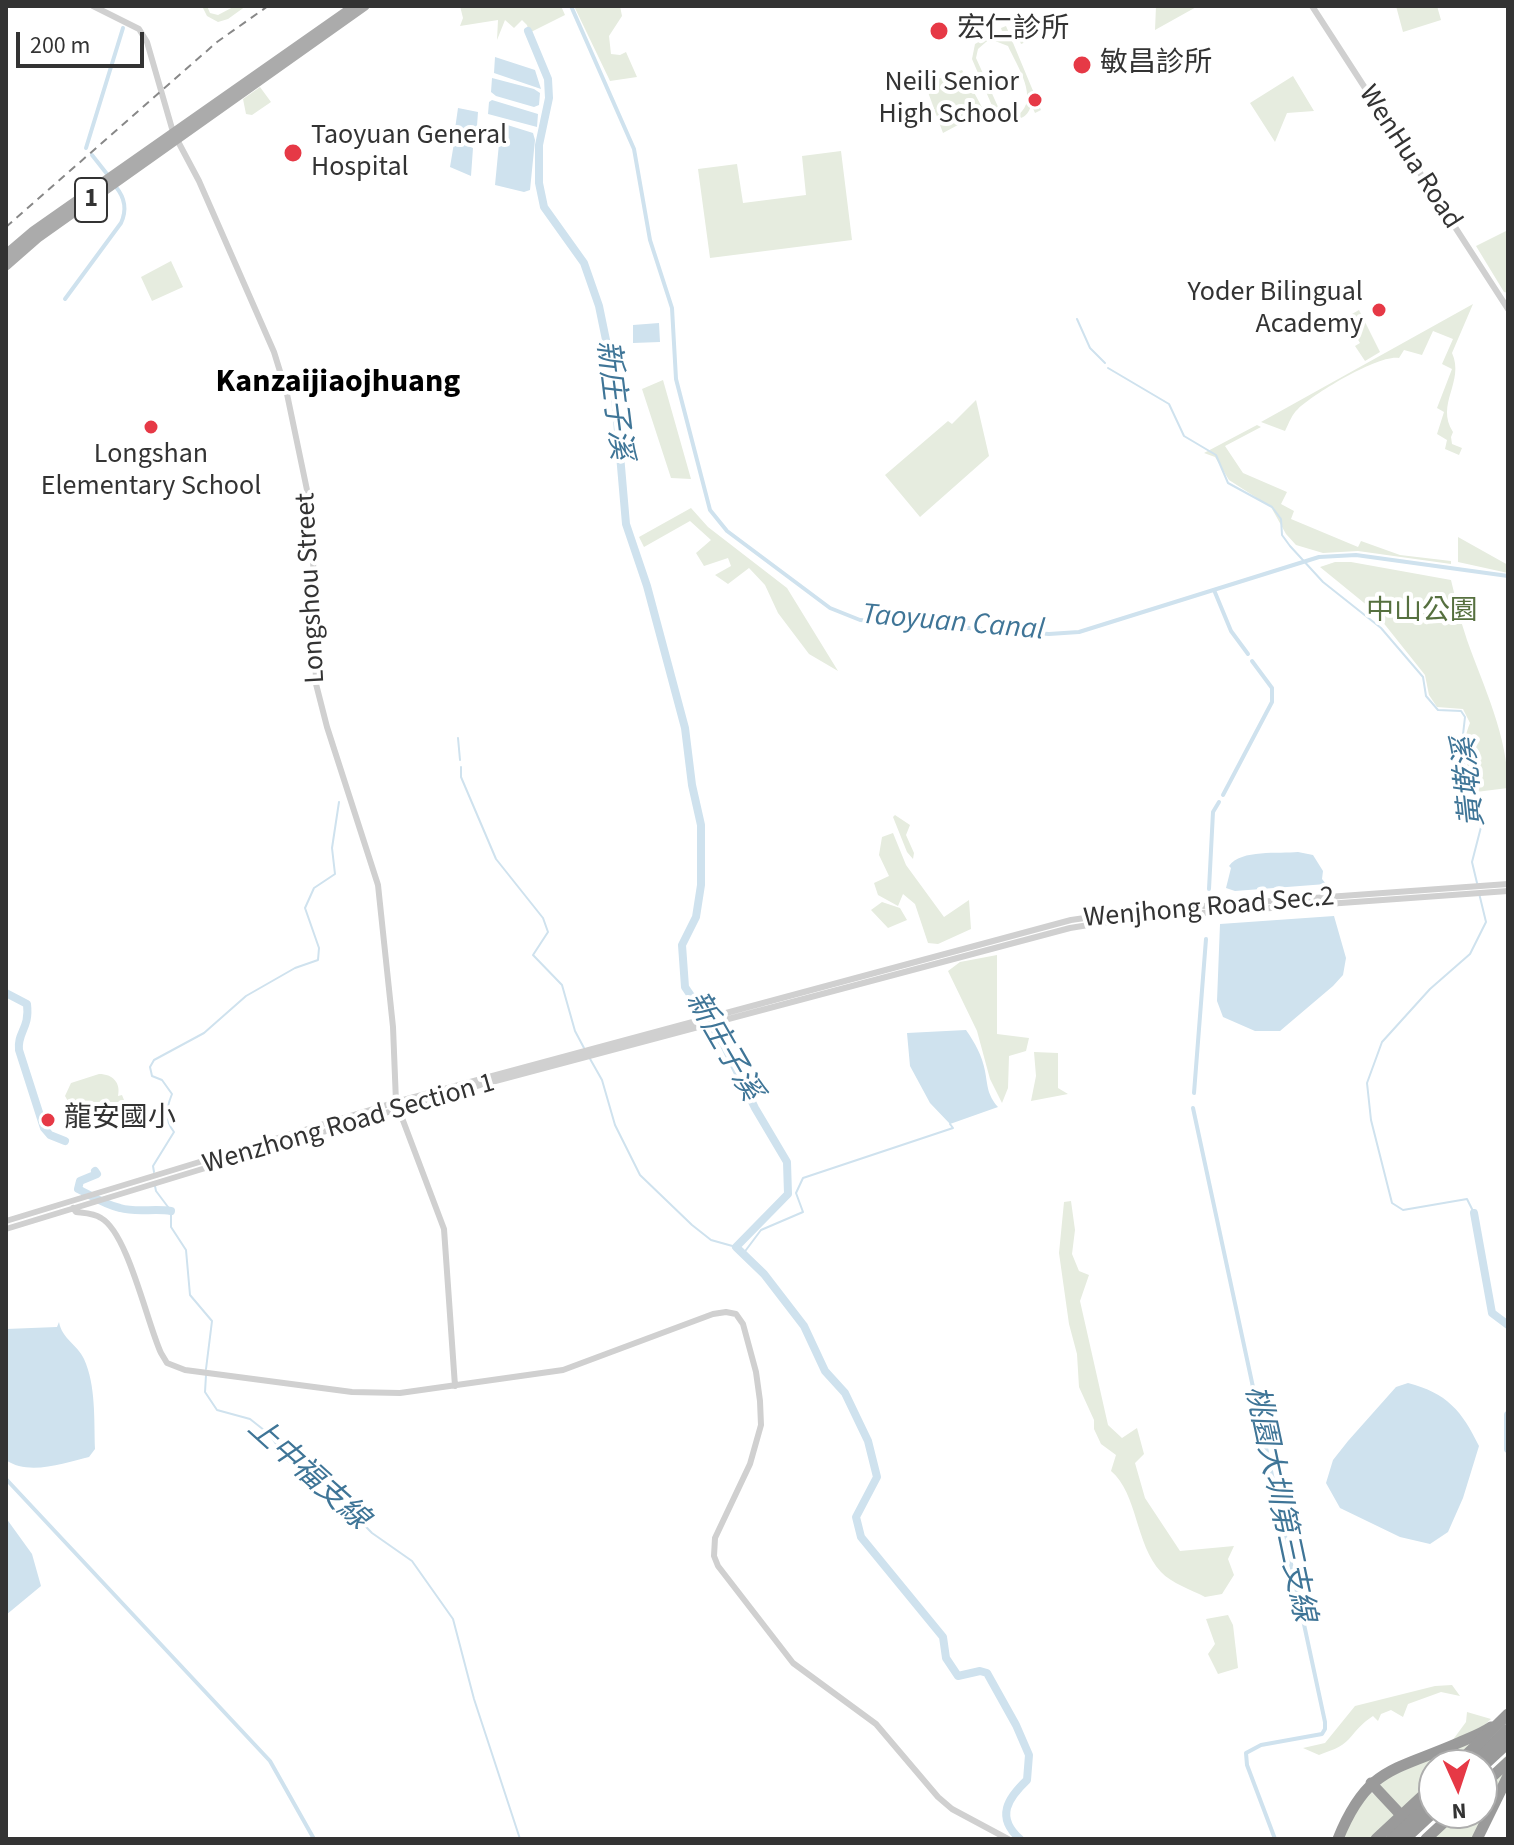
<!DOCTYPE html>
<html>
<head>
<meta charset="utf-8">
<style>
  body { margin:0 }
  #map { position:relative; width:1514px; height:1845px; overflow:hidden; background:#fff; font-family:"Source Sans 3",sans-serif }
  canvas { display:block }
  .frame { position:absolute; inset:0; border:8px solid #333; pointer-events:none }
  .north { position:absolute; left:1418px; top:1749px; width:80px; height:80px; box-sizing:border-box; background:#fff; border:2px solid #adadad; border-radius:50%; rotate:177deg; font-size:22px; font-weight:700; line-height:32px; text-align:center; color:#333 }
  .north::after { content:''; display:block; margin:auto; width:28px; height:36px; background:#e63946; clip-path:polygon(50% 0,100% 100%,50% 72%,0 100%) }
  .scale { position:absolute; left:16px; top:32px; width:128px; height:36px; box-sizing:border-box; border:4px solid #333; border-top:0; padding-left:10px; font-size:24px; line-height:28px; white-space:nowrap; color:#333; -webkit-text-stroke:6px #fff; paint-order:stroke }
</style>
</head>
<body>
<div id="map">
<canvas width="1514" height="1845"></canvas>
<div class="frame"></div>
<div class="north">N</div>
<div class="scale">200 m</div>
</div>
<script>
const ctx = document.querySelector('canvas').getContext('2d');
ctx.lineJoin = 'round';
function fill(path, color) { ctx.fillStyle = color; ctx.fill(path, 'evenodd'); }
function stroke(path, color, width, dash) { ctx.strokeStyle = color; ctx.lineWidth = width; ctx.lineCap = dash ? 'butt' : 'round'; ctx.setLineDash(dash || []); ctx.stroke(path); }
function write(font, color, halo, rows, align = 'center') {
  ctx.font = font + ' "Source Sans 3","Noto Sans TC",sans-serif'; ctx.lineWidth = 8; ctx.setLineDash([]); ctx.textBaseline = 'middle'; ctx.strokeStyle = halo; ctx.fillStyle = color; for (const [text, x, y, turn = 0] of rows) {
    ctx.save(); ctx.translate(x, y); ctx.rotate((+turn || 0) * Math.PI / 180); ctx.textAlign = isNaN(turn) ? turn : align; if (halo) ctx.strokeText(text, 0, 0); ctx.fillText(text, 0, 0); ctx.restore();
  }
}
fill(new Path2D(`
  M207,6L210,13L218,15L235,6H246L228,19L218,22L207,16L202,6Z
  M460,6H561L565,15L529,33L527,25L522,20L514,28L505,20L497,40L498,20L460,26L463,18Z
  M574,6H620L622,16L609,36L611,54L620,55L626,52L637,77L610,81Z
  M1156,6H1198L1155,30Z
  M1396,6H1437L1441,20L1403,32Z
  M1035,20L1041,36L1021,44L1015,28Z
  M1006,26L1041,110L1035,113L1031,104C1029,117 1021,119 1008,121L996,115L972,59L975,44L984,39L1004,38L1001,28ZM995,41L1008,46C1017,66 1040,99 1018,115L1004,114L999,109L976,58L978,49L986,42Z
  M962,70L984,111L943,133L925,84Z
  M1293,76L1314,111L1287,113L1275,142L1250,103Z
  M260,87L271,102L252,115L246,114L243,99Z
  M841,151L852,240L710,258L698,169L737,164L743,203L806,195L802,156Z
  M1508,230V293L1504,292L1476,246Z
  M171,261L183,287L152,301L141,277Z
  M1473,304L1452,353C1465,382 1435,404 1453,432L1451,437L1452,444L1462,448L1459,455L1445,449L1447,440L1437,434L1444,412L1437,408L1452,369L1442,364L1453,339L1433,331L1422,355L1404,350L1399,358C1379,354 1313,394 1298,409C1292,414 1289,423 1285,431L1261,422Z
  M1359,310L1380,352L1365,361L1355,346L1360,343L1345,318Z
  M663,380L691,479L671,478L642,389Z
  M976,400L989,456L920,517L885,475L948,421L952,424Z
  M1257,425L1261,427L1225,446L1243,473L1287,492L1281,504L1294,511L1291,519L1358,547L1361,541L1400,555L1451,561V564L1358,551L1323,553L1296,545L1286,534L1271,507L1229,480L1215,457L1204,453Z
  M691,508L708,527L787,588L838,671L809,654L778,613L765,585L749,568L728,584L715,575L731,566L728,558L704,566L696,553L711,540L690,521L644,547L639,537Z
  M1458,537L1508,565V573L1458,562Z
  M1335,562H1351L1451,580C1456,600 1460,620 1467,640C1484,688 1508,736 1508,788L1476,792C1468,768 1459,748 1470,723L1463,709L1437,707L1429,695L1425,675L1374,611L1320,567Z
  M895,815L910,825L906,835L914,853L913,859L907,852L893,817Z
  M893,833L906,865L944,917L969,900L971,929L938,944L928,943L915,904L903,894L898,906L878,895L874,883L889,876L879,855L882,837Z
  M882,902L900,908L907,920L888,928L871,910Z
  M997,955V1034L1029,1038L1026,1051L1009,1056L1008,1088L1002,1103L990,1079L977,1031L948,971L960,962Z
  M1034,1052L1058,1053V1088L1068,1094L1031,1101L1036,1076Z
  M99,1074C113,1074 121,1083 118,1096L122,1095L124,1100L70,1117L69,1112L73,1110L65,1096L71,1083Z
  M1071,1201L1075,1230L1072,1254L1079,1271L1089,1275L1080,1301L1108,1425L1122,1438L1137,1428L1144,1454L1135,1463L1145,1498L1180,1551L1234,1546L1228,1559L1234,1575L1222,1594L1205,1597C1192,1590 1171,1583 1161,1572C1135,1544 1138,1494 1111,1471L1116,1455L1101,1444L1094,1429V1420L1079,1387L1077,1354L1069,1324L1059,1253L1064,1202Z
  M1228,1615L1233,1625L1238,1668L1218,1674L1208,1654L1215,1644L1206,1619Z
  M1452,1685L1460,1696L1441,1692L1408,1704L1403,1717L1391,1710L1381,1714L1378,1721L1373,1716C1362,1723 1357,1730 1349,1739C1341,1748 1329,1751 1319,1755L1303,1748L1325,1743L1355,1706L1435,1686Z
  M1467,1712L1491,1719L1478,1731L1452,1741L1466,1722Z
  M1482,1736L1452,1765H1434V1782L1403,1812L1381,1791L1380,1781Z
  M1508,1754V1773L1473,1839H1429L1447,1813H1482V1779Z
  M1371,1792L1399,1815L1374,1839H1342L1353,1811Z`), '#e6ecdf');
fill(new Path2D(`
  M495,57L535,70L541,89L494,73Z
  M492,78L534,89L540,93L539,105L534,107L496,96L491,92Z
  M492,100L538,114L537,127L488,114L489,102Z
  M458,108L478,112L476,140L454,136Z
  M501,123L533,133L535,140L530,190L524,192L495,185Z
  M456,141L473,148L471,176L450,167L454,143Z
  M659,323L660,342L633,343V325Z
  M1298,852L1313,855L1323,871L1322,879L1326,884L1235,891L1226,888L1231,868L1229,866C1241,849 1279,854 1298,852Z
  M1334,916L1346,958L1343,975L1333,986L1280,1031H1255L1223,1017L1217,1001L1220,924Z
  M966,1030C975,1043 982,1055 985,1071C988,1087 987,1094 998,1107L950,1124L930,1103L910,1066L907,1033Z
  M59,1322C62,1339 77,1344 84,1359C96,1385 94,1420 95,1449L89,1457C65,1463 28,1476 6,1460V1329L57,1327Z
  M1408,1383C1447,1393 1462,1411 1479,1446L1463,1498L1448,1532L1430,1544L1400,1537L1340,1508L1326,1483L1333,1460L1348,1441L1396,1387Z
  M6,1518L32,1554L41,1586L6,1615Z`), '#cfe2ee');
stroke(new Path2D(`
  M1077,319L1090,348L1105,363
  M1108,368L1169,404L1184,436L1216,455L1228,483L1272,507L1281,519L1282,535L1290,546L1323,582L1381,628L1423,677L1426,696L1438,710L1461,711L1465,717L1461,752L1481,827L1472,862L1477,883
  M458,738L460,760
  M461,767V777L496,859L543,918L548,932L533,955L562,985L575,1031L584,1048
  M589,1057L602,1080L615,1125L640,1175L692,1225L711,1240L736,1247
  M154,1172L153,1166L174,1132C164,1119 166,1109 172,1094L162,1080L152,1076L150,1067L154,1060L204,1033L246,996L295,968L318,960L319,948L305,908L314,888L335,874L332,848L339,802
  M155,1186L156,1191L171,1211V1227L186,1250L190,1295L212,1321L206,1369
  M1474,1213L1467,1199L1403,1210L1392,1203L1371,1120L1367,1083L1382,1042L1430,989L1470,954L1486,922L1479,893
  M743,1254L761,1230L803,1212L796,1193L803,1178L953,1128L950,1124
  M206,1375L205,1392L217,1410L250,1419L269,1434L288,1461L321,1481L372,1533L412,1561L453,1619L474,1699L520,1839`), '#cfe2ee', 2);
stroke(new Path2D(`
  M571,6L634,149L650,240L672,308L676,379L710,510L727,531L830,608L860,620L1049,634L1079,632L1319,557L1356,555L1508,576
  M86,148L123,28
  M92,155L107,174
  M65,299L121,223C127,210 125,198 116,187
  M1214,590L1231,631L1248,654
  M1223,795L1272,702V688L1252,661
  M1209,889L1213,812L1219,802
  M1194,1093L1206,939
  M1193,1108L1325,1722V1729L1322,1734L1261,1745L1246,1753L1247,1765L1275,1839
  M6,1479L270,1761L314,1839`), '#cfe2ee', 4);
stroke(new Path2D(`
  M528,31L548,79L549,98L539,145V183L544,207L584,263L599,306L613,374L626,524L647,586L685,728L692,785L701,825V885L696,917L682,945L685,987L723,1043L755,1108L787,1162L788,1194L736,1247L764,1274L804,1326L825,1371L845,1393L868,1441L877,1477L856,1517L861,1537L943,1637L946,1658L958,1676L980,1671L987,1673L1016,1725L1029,1755L1027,1780C1008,1798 995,1817 1020,1839
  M6,993L27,1004C30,1029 17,1032 19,1050L44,1128L50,1135L65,1141
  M95,1171L97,1174L80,1181L78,1189C92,1196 105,1205 120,1208C137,1213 154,1208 171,1211
  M1474,1213L1492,1313L1508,1325
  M1508,1415V1449`), '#cfe2ee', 8);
stroke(new Path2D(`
  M93,6L139,29L147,42L173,132L199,181L274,352L287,394L312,514L316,684L327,727L378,885L393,1027L396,1102L444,1229L455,1386
  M1312,6L1508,309
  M73,1208L76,1212C84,1213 94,1213 101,1218C128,1233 147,1323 161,1353L167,1363L185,1370L352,1392L400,1393L563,1370L713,1314L726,1312L736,1314L743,1324L756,1372L760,1401L761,1425L750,1464L715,1538L714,1556L718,1566L793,1663L876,1724L938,1797L952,1809L1008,1839
  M6,1221L396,1102L1071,920L1133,911L1508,884
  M6,1229L454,1092L1070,928L1132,918L1508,891`), '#d0d0d0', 6);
stroke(new Path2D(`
  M6,254L33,231L354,6
  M6,266L38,238L365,6`), '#ababab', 9);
stroke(new Path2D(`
  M1470,1765L1508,1729
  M1482,1767L1508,1743
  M1371,1783L1400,1814
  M1482,1786L1508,1762
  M1338,1839C1367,1767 1394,1771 1458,1743C1469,1738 1481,1734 1491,1727
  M1391,1839L1434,1798
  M1405,1839L1434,1812
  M1426,1839L1454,1813
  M1477,1839L1508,1776`), '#9a9a9a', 11);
stroke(new Path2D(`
  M6,227L217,42L268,6`), '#888', 2, [8, 6]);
stroke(new Path2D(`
  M1456,1765L1508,1714
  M1376,1839L1434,1785`), '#9a9a9a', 11);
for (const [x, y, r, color] of [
  [939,31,10,"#e63946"],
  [1082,65,10,"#e63946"],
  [1035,100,8,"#e63946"],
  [293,153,10,"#e63946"],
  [1379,310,8,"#e63946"],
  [151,427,8,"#e63946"],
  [48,1120,8,"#e63946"]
]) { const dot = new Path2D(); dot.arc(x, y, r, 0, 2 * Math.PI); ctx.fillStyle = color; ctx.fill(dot); stroke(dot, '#fff', 3); }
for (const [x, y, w] of [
  [91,200,32]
]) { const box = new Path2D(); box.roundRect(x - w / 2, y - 22, w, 44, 6); ctx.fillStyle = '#fff'; ctx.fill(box); stroke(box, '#333', 2); }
write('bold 26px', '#333', null, [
  ["1",91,200]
]);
write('28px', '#333', '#fff', [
  ["宏仁診所",957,31],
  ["敏昌診所",1100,65],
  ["Neili Senior",1019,84,"right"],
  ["High School",1019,116,"right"],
  ["Taoyuan General",311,137],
  ["Hospital",311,169],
  ["Yoder Bilingual",1363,294,"right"],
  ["Academy",1363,326,"right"],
  ["Longshan",151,456,"center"],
  ["Elementary School",151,488,"center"],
  ["龍安國小",64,1120]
], 'left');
write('28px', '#333', '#fff', [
  ["WenHua Road",1409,158,57],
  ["Longshou Street",312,588,-93],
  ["Wenjhong Road Sec.2",1209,909,-5],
  ["Wenzhong Road Section 1",349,1125,-16]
]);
write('28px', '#56703f', '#fff', [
  ["中山公園",1422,613]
]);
write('italic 30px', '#3f7597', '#fff', [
  ["新庄子溪",612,400,83],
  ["Taoyuan Canal",953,624,5],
  ["黃墘溪",1471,782,-96],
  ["新庄子溪",722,1047,60],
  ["上中福支線",307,1475,42],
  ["桃園大圳第三支線",1278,1504,78]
]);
write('bold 32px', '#000', '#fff', [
  ["Kanzaijiaojhuang",338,384]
]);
</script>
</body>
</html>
